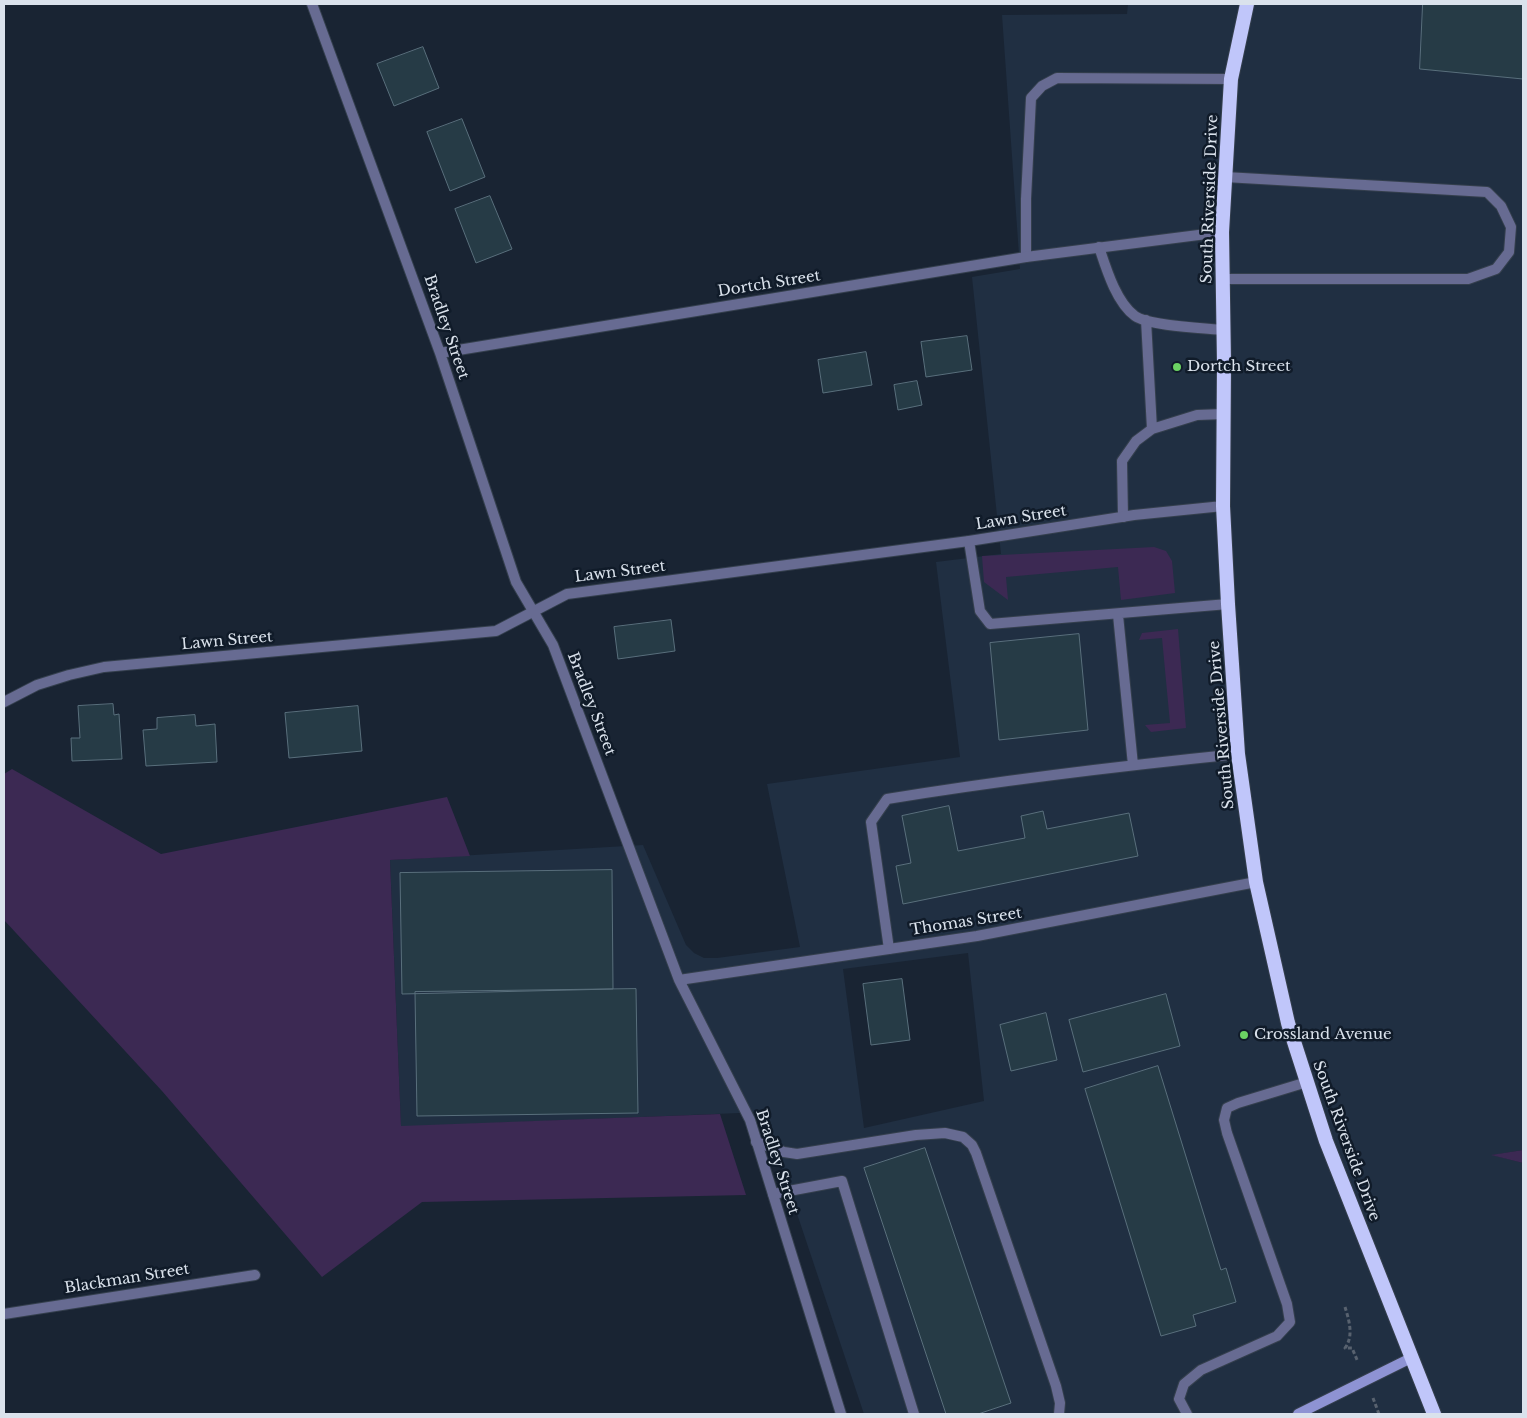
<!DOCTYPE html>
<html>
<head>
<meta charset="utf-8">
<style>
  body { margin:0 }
  #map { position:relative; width:1527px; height:1418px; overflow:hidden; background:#192433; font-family:"Libre Baskerville",serif }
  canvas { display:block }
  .frame { position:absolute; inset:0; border:5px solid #dae2ec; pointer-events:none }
</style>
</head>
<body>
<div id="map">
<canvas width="1527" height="1418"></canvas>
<div class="frame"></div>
</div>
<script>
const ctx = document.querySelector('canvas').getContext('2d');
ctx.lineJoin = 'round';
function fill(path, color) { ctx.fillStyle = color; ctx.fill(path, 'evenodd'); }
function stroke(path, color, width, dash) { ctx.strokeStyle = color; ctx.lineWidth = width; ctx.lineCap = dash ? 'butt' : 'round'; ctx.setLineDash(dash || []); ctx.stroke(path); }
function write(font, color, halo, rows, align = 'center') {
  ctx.font = font + ' "Libre Baskerville",serif'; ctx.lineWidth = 5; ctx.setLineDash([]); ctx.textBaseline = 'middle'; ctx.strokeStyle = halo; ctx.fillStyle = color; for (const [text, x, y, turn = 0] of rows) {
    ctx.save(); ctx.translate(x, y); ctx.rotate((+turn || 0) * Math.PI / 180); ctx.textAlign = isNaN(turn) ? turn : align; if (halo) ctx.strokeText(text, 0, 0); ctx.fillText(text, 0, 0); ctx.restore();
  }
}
fill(new Path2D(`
  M1128,4H1523V1150L1493,1155L1523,1163V1414H864L763,1112L401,1127L390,860L643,845L686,945L694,953L704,958H717L800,947L767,784L960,757L936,562L1001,554L972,277L1020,269L1002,15L1127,14ZM968,953L984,1101L864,1128L843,969Z`), '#202f42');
fill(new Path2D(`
  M1154,547L1166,551L1172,561L1175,593L1121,600L1118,567L1006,577L1008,600L984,582L982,556Z
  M1178,629L1186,728L1151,732L1145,725L1170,723L1162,638L1139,640L1142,633Z
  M12,769L161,854L447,797L470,856L390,860L401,1126L720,1114L746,1195L422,1202L322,1277L162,1091L4,920V774Z
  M1523,1150V1163L1491,1155Z`), '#3c2953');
const building = new Path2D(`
  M1423,4H1523V79L1420,69Z
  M423,47L439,88L394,106L377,64Z
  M462,119L485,177L450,191L427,132Z
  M490,196L512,249L476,263L455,209Z
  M967,336L972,370L926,377L921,342Z
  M866,352L872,385L823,393L818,360Z
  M917,381L922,405L898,410L894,385Z
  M671,620L675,651L618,659L614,627Z
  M1079,634L1088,730L999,740L990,643Z
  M113,704L114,715L119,714L122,759L72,761L71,738H80L78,706Z
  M358,706L362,751L289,758L285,713Z
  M195,715L196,726L215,724L217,762L146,766L143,730L157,729V718Z
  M949,806L958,851L1025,838L1021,816L1043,811L1047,829L1129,813L1138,856L903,904L896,866L911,863L902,816Z
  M612,870L613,989L402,994L400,873Z
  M902,979L910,1040L871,1045L863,984Z
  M636,989L638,1113L417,1116L415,992Z
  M1166,994L1180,1046L1083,1072L1069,1020Z
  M1046,1013L1057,1060L1011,1071L1000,1025Z
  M1158,1066L1221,1270L1226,1268L1236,1302L1193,1315L1196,1326L1161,1336L1085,1089Z
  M925,1148L1011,1403L978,1414H946L864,1168Z`);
fill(building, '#263b46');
stroke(building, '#596f7c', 1);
const service = new Path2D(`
  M1099,247C1106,268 1116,302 1135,316C1149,326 1204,328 1223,330
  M1026,257V199L1031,98L1042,86L1057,78L1231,79
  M1222,279H1468L1496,269L1509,252L1511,227L1501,206L1487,192L1225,177
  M1146,320L1152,429
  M1123,517L1122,461L1136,441L1152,429L1197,415L1224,414
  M969,541L980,611L990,624L1228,604
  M1118,615L1133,765
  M889,949L871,822L887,799C1003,780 1120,766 1238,754
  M756,1142L784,1152L797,1154L916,1135L945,1133L963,1137L972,1145L976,1153L1056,1386L1060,1403L1059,1414
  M773,1194L842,1181L914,1414
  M1187,1414L1179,1399L1184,1384L1201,1370L1277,1336L1290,1322L1287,1304L1227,1133L1224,1120L1227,1108L1238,1103L1307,1082`);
const minor = new Path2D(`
  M312,4L440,353L516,582L553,645L679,980L750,1120L841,1414
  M440,353L1026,257L1222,232
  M4,702L37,685L69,675L104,667L496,631L567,594L969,541L1134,515L1223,506
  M679,980L977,936L1256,882
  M4,1314L255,1275`);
const secondary = new Path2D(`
  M1298,1414L1411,1358`);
const trunk = new Path2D(`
  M1247,4L1231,79L1222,232L1224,363L1223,506L1228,604L1238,754L1256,882L1288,1023L1326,1141L1434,1414`);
stroke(service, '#343f4d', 12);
stroke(minor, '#343f4d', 12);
stroke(secondary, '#343f4d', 12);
stroke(trunk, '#343f4d', 16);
stroke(new Path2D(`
  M1345,1307C1349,1320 1354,1336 1345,1348H1352L1358,1362
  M1373,1398L1379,1414`), '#58626f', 3, [4, 2.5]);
stroke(service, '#676b92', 10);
stroke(minor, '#676b92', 10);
stroke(secondary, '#8e93d3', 10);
stroke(trunk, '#c0c6fa', 14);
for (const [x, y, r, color] of [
  [1177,367,5,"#6bd363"],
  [1244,1035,5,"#6bd363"]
]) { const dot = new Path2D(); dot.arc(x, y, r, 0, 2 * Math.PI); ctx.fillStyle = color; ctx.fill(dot); stroke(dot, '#101b29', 2); }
write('15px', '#dae2ec', '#101b29', [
  ["South Riverside Drive",1210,199,-88],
  ["Dortch Street",769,284,-9],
  ["Bradley Street",446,327,71],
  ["Lawn Street",1021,518,-9],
  ["Lawn Street",620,572,-7],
  ["Lawn Street",227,641,-5],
  ["Bradley Street",591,704,69],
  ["South Riverside Drive",1222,725,-95],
  ["Thomas Street",966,922,-9],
  ["South Riverside Drive",1346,1141,70],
  ["Bradley Street",777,1162,72],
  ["Blackman Street",127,1279,-9]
]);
write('15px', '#dae2ec', '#101b29', [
  ["Dortch Street",1187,367],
  ["Crossland Avenue",1254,1035]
], 'left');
</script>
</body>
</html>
